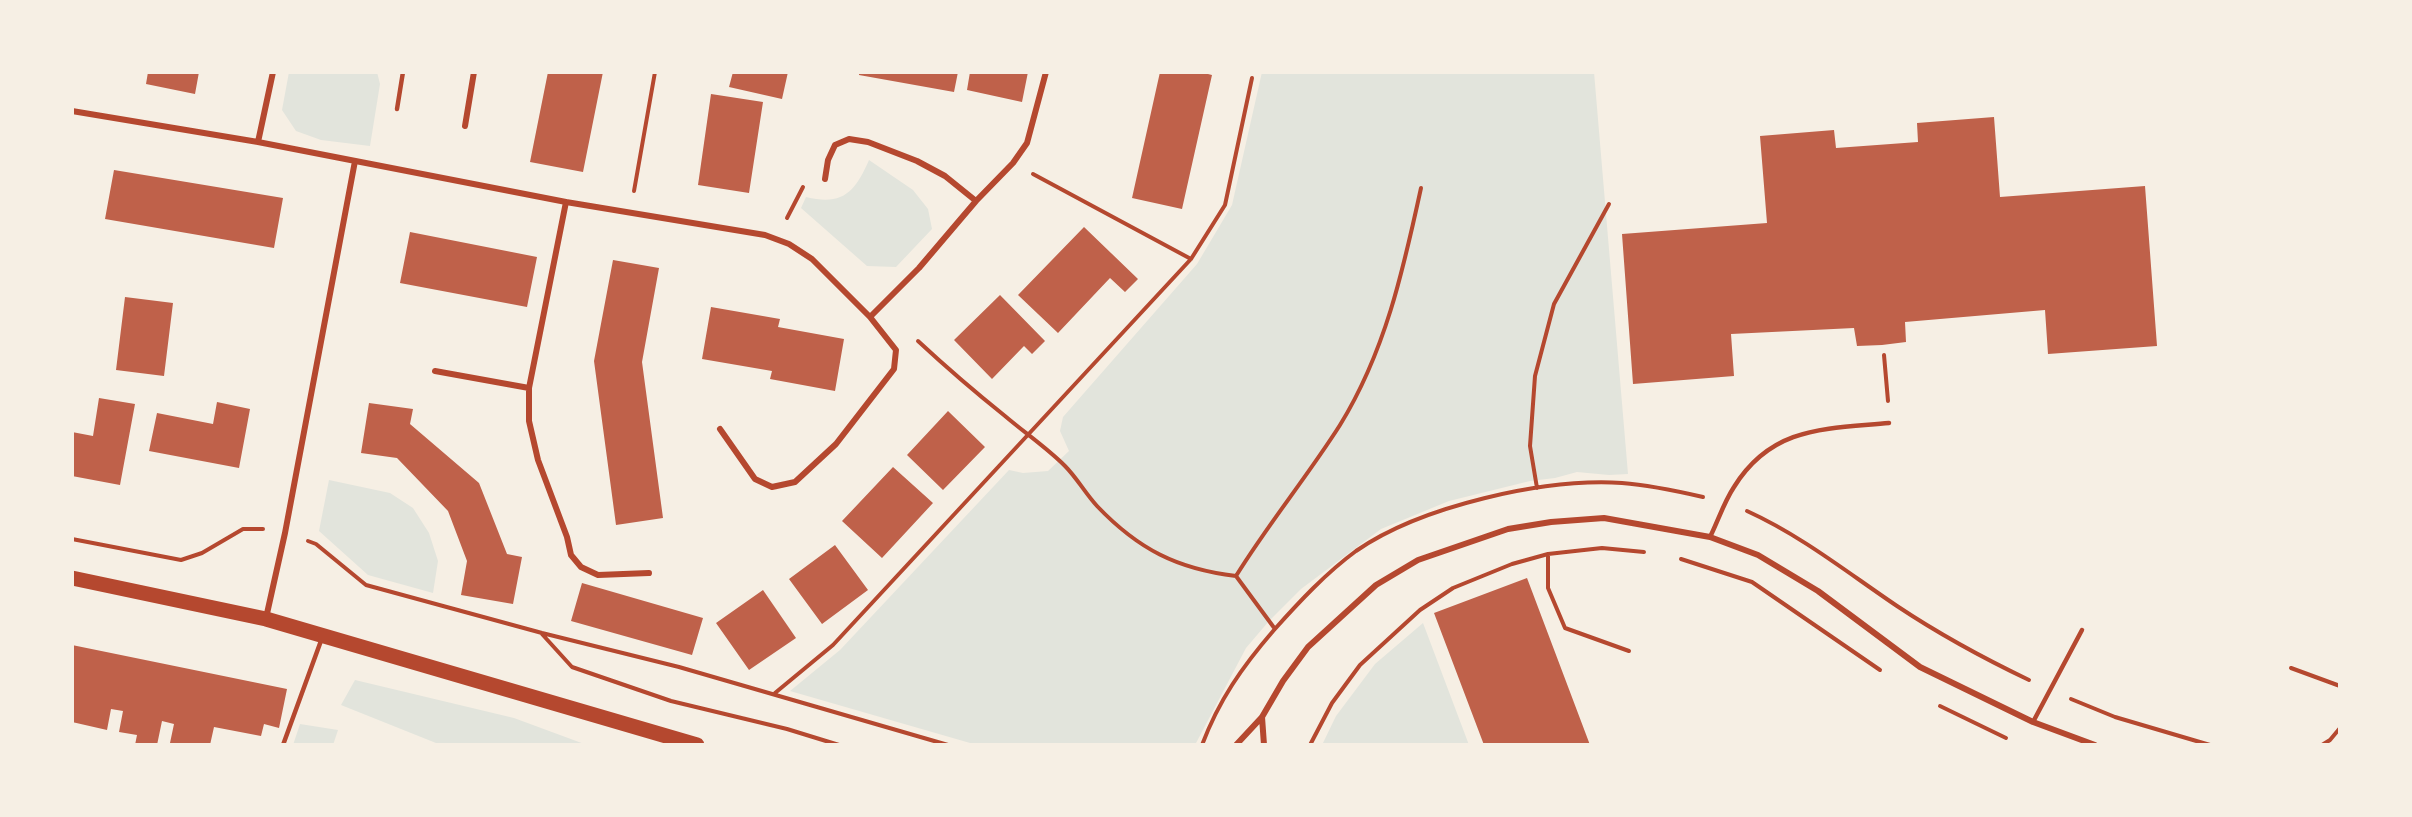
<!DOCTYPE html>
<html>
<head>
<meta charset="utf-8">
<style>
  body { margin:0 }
  #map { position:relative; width:2412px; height:817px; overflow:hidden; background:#f6efe4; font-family:"Asap Condensed",sans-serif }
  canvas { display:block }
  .frame { position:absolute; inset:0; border:74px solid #f6efe4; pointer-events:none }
</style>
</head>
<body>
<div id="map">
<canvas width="2412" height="817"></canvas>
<div class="frame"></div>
</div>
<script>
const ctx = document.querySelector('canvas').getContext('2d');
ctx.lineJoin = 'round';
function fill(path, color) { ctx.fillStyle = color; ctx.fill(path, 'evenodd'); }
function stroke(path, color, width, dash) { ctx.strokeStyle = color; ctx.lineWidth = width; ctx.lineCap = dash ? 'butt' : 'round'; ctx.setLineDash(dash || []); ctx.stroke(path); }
fill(new Path2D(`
  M289,72H377L380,84L370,146L321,140L296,131L282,110Z
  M1262,72H1594L1628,474L1609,475L1577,472L1555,478L1530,481L1449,501L1381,529L1301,589L1269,621L1246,648L1195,745H977L790,691L840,650L1009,470L1023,473L1048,471L1069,451L1060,431L1063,417L1197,264L1232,205Z
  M869,160L913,190L928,209L932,229L896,267L867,266L801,208L806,197C843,206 855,192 869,160Z
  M329,480L390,493L413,508L429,533L438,561L433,593L368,575L319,531Z
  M1423,623L1469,745H1322L1336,716L1375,664Z
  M355,680L514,718L587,745H441L341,705Z
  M300,724L338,730L333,745H293Z`), '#e2e4dc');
fill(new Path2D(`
  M148,72H199L195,94L146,84Z
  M548,72H603L583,172L530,162Z
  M733,72H788L782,99L729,87Z
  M859,72H958L954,92L859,75Z
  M970,72H1028L1022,102L967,90Z
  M1160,72H1200L1212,75L1182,209L1132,198Z
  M711,94L763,102L749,193L698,185Z
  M1994,117L2000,197L2145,186L2157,346L2048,354L2045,310L1905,322L1906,342L1882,345L1857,346L1854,328L1731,334L1734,376L1633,384L1622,234L1767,223L1760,136L1834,130L1836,148L1918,142L1917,123Z
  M114,170L283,198L274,248L105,219Z
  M1084,227L1138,279L1125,292L1110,278L1058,333L1018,295Z
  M410,232L537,257L527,307L400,283Z
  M613,260L659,268L642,362L663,518L616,525L594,361Z
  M1000,295L1045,341L1032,354L1024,346L992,379L954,340Z
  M125,297L173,303L164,376L116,370Z
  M711,307L780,319L778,327L844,339L835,391L770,379L772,371L702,359Z
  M99,398L135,404L120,485L72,476V432L93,436Z
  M217,402L250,409L239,468L149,451L157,413L213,424Z
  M369,403L413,409L410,424L479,483L507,554L522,557L513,604L461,595L467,561L448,511L397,458L361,453Z
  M948,411L985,447L943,490L907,455Z
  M893,467L933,503L882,558L842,521Z
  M835,545L868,590L822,624L789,579Z
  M1527,578L1590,745H1484L1434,613Z
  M582,583L703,618L692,655L571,621Z
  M763,590L796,638L749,670L716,623Z
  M72,645L287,689L279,728L264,724L261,736L214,727L210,745H180L170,743L174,724L162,721L157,745H135L137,735L119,732L123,711L111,709L107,730L72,722Z`), '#bf614a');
stroke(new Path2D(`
  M1033,174L1191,259
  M634,191L655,72
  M787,218L803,187
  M918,341C946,367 975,392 1005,416C1025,433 1047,448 1065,466C1077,478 1085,493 1097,506C1138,549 1177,569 1236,576L1275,629
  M1884,355L1888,401
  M1537,488L1530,446L1535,376L1554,304L1609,204
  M1747,511C1802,536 1848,573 1897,606C1939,634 1983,658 2029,680
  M72,539L181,560L202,553L243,529H263
  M308,541L316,544L366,585L542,633L679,667L948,745
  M1548,554V588L1565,628L1629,651
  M1681,559L1752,582L1880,670
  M1236,576C1268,524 1307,477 1340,425C1385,352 1403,271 1421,188
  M542,634L572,667L671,701L787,729L839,745
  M2291,668L2340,686
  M775,693L833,645L1191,259L1225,205L1252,78
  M2071,699L2115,717L2210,745
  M1940,706L2006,738
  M1202,745C1219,700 1242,667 1274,630C1299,602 1326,573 1356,551C1421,506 1544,478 1622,483C1649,485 1677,491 1703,497
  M1310,745L1332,703L1360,665L1420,610L1453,588L1512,564L1548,554L1602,548L1644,552
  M2322,745L2330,740L2340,728`), '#b5482f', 4);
stroke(new Path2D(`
  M397,109L403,72
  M1710,537C1718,521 1724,502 1734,487C1772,426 1825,429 1889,423
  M2033,722L2082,630
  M283,745L322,638`), '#b5482f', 4.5);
stroke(new Path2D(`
  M72,111L258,142L566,202L765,235L789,244L812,259L870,317L896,350L894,369L836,444L795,482L772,487L755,479L720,429
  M465,126L474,72
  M258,142L273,72
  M825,179L828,160L835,145L849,139L868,142L917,161L945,176L976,201
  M566,202L529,388V421L538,460L567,537L571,555L581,567L598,575L649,573
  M870,317L919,268L976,201L1013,163L1027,143L1046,72
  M435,371L529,388
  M266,618L285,533L355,161
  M1262,717L1264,745
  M1236,745L1262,717L1283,681L1308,647L1376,585L1418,560L1508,529L1551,522L1604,518L1710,537L1758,555L1818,591L1920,667L2033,722L2095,745`), '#b5482f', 6);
stroke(new Path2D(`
  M72,578L266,619L697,745`), '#b5482f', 15);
</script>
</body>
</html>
